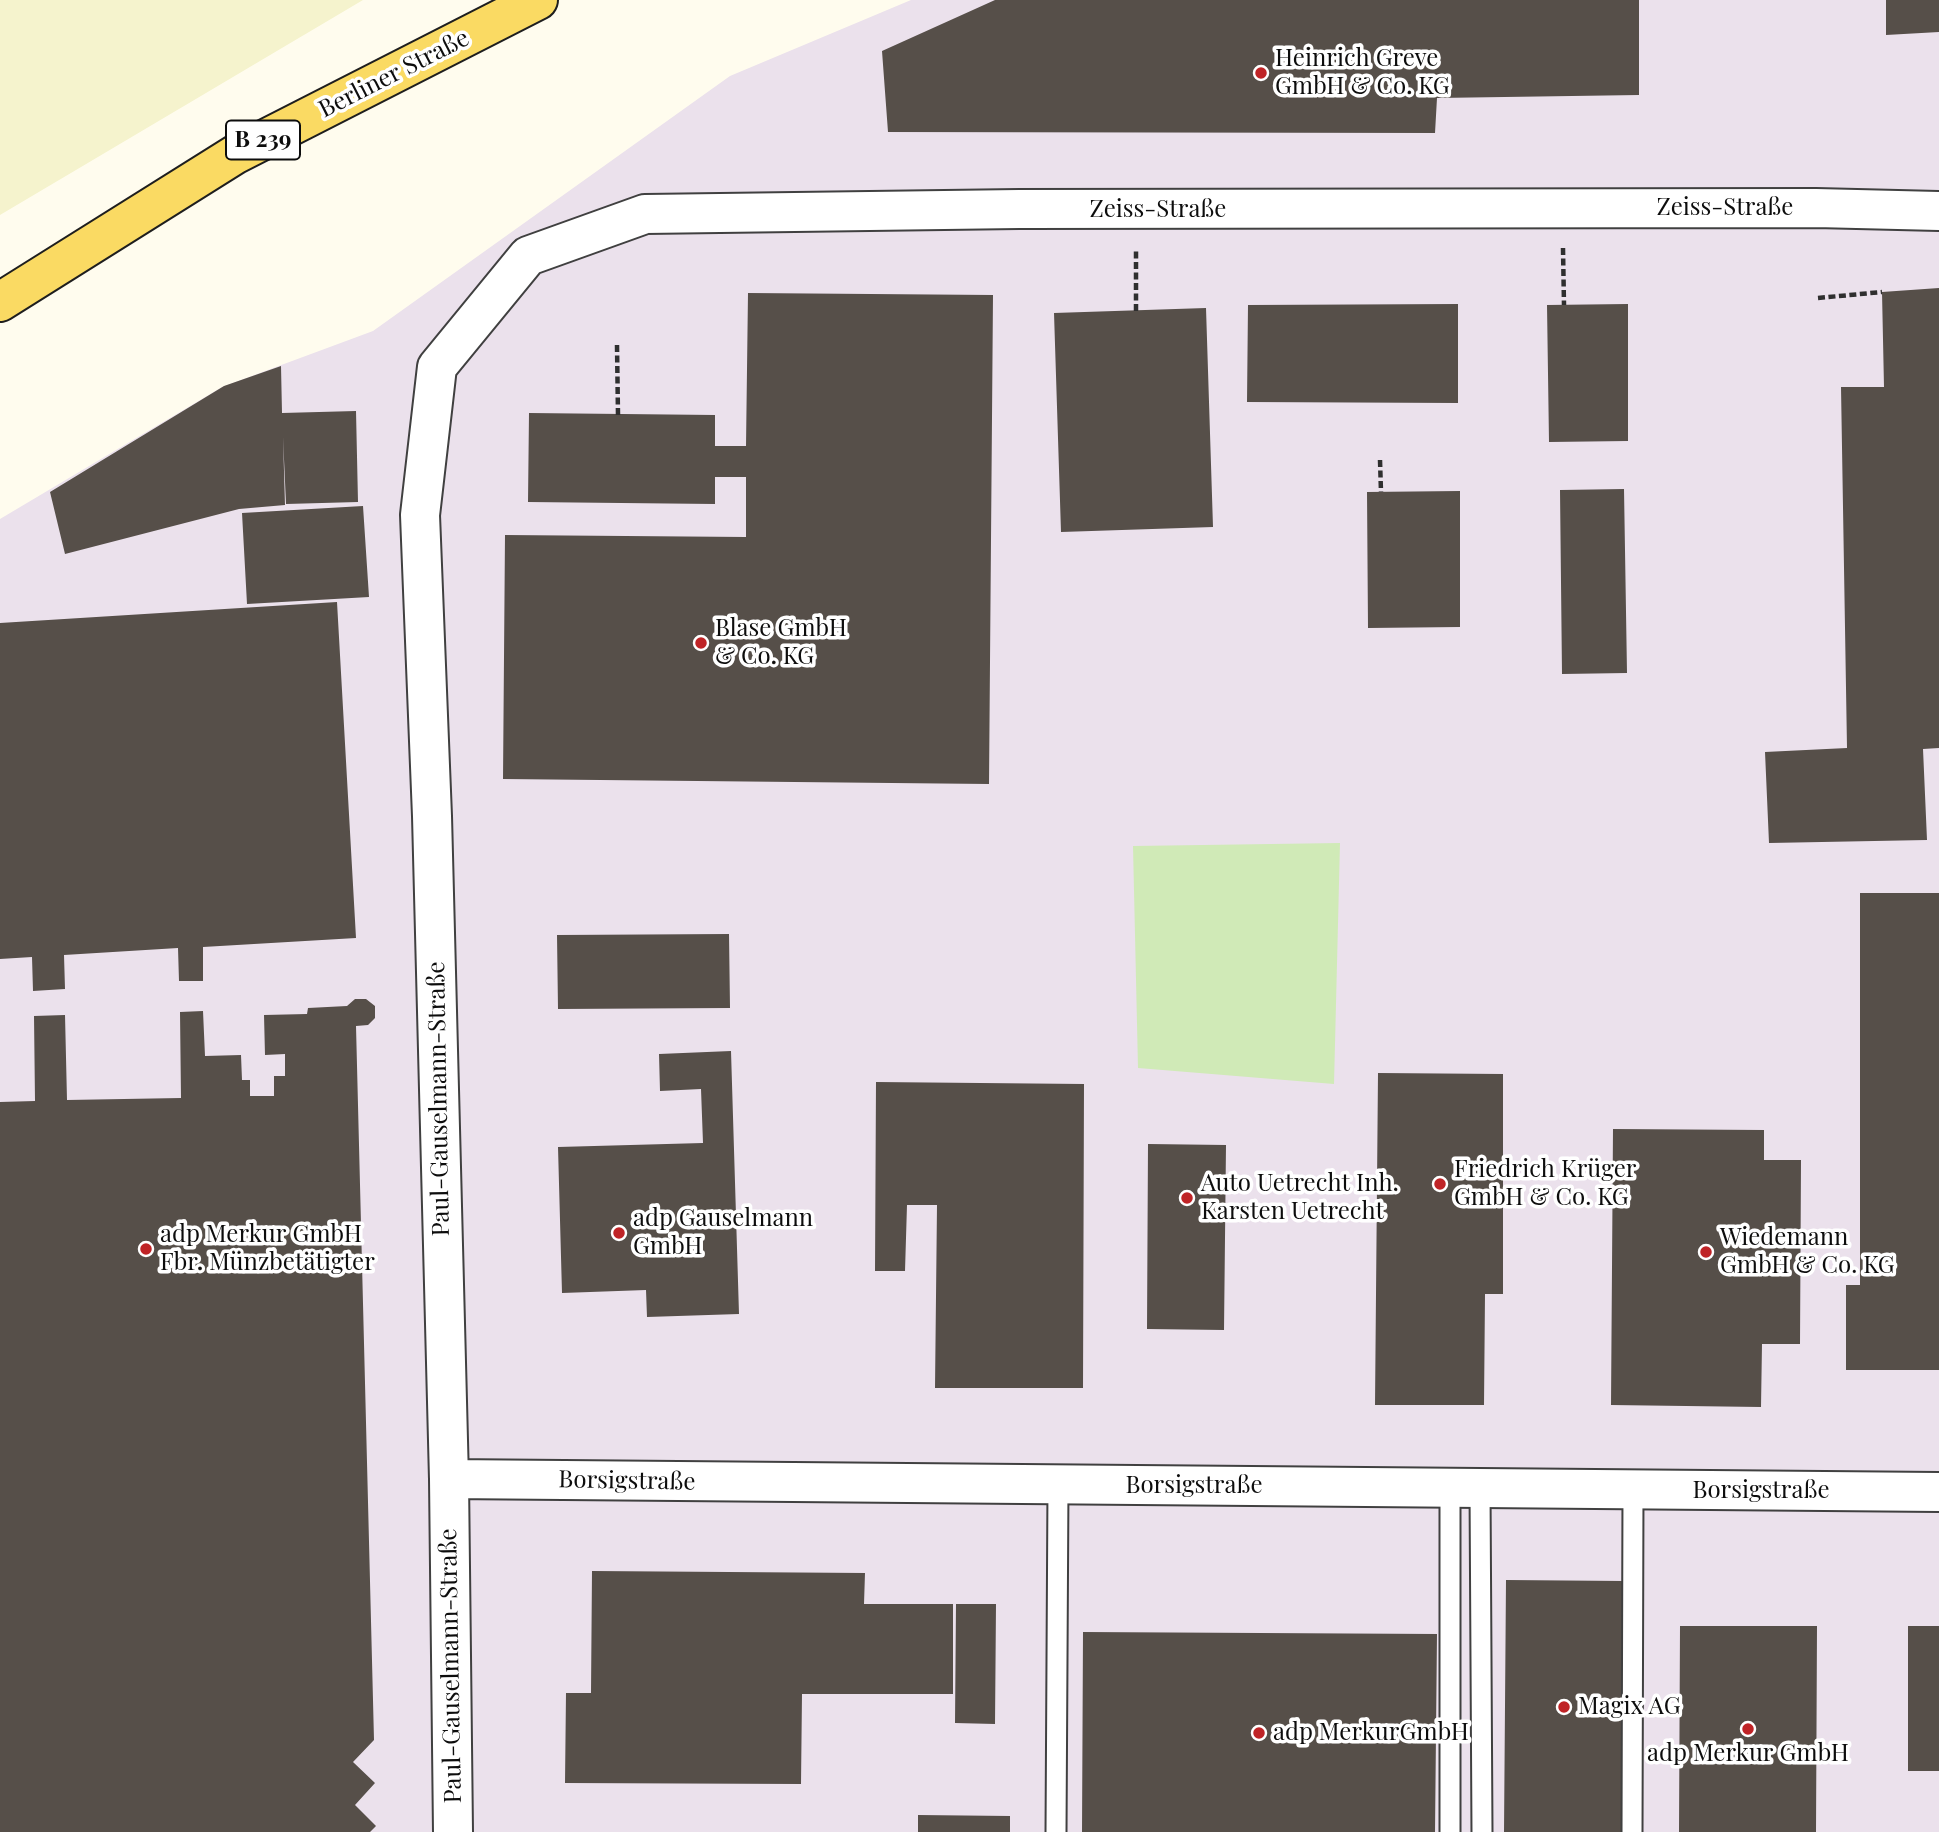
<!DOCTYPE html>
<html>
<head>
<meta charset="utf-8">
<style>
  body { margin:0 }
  canvas { display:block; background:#fffcee }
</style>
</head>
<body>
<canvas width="1939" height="1832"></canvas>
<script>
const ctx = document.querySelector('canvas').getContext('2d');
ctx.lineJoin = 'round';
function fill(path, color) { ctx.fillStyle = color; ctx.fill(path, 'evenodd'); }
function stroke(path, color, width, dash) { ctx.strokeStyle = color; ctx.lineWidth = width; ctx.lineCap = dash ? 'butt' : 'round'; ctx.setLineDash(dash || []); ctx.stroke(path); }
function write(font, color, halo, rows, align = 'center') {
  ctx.font = font + ' "Playfair Display",serif'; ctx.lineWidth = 7; ctx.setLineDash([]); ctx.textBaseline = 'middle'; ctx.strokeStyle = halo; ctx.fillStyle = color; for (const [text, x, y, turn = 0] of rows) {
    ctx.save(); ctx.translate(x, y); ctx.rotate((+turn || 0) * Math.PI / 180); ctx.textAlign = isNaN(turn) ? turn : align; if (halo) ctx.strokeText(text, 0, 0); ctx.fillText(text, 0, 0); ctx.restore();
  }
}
fill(new Path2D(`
  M911,0H1939V1832H0V519L222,387L373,331L730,76Z`), '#ebe1ec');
fill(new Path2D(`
  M0,0H363L0,215Z`), '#f5f3cd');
fill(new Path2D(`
  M1340,843L1334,1084L1138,1068L1133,846Z`), '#d0eab7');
fill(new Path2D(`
  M995,0H1639V95L1437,98L1435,133L888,132L882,51Z
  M1886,0H1939V32L1886,35Z
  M1939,288V748L1923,749L1927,840L1769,843L1765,752L1847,748L1841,387H1884L1882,292Z
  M748,293L993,295L989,784L503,779L505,535L746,537V477H715V504L528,502L529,413L715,415V446H746Z
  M1458,304V403L1247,402L1248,305Z
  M1628,304V441L1549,442L1547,305Z
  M1206,308L1213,527L1061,532L1054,313Z
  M281,366L282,413L356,411L358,502L286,504L283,437L285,505L239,509L65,554L50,492L224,386Z
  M1624,489L1627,673L1562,674L1560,490Z
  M1460,491V627L1368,628L1367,492Z
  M363,506L369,597L247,604L242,513Z
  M337,602L356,938L203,947V981H179L178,948L64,955L65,989L33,991L32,957L0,959V623Z
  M1860,893H1939V1370H1846V1285H1860Z
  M729,934L730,1008L558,1009L557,935Z
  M355,999H366L375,1006V1018L368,1025L356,1026L374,1740L353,1762L375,1783L355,1805L376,1826L370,1832H0V1102L35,1101L34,1016L65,1015L67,1100L181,1098L180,1012L203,1011L205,1056L241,1055L242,1080H250V1096H274V1076H285V1054L265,1055L264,1015L307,1014L308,1008L347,1006Z
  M731,1051L739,1314L647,1317L646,1290L562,1293L558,1147L703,1143L701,1089L660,1091L659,1054Z
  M1378,1073L1503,1074V1294H1485L1484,1405H1375Z
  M876,1082L1084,1084L1083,1388H935L937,1205H907L905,1271H875Z
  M1613,1129L1764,1130V1160H1801L1800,1344H1762L1761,1407L1611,1405Z
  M1148,1144L1226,1145L1224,1330L1147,1329Z
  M592,1571L865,1573L864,1604H953V1694H802L801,1784L565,1783L566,1693H591Z
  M1506,1580L1623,1581L1622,1832H1504Z
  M956,1604H996L995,1724L955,1723Z
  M1680,1626H1817L1816,1832H1679Z
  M1908,1626H1939V1771H1908Z
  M1083,1632L1437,1634L1435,1832H1082Z
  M918,1815L1010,1816V1832H918Z`), '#564f49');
const service = new Path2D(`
  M1450,1488V1832
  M1480,1488L1482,1832
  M1056,1832L1058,1485
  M1632,1832L1633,1490`);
const minor = new Path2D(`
  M449,1479L1939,1492
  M453,1832L449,1479L432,816L420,515L437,367L528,256L645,214L1019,209L1816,208L1939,211`);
const primary = new Path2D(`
  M0,302L236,154L538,0`);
stroke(service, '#404040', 23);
stroke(minor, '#404040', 42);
stroke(primary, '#1e1e1e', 42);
stroke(new Path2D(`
  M1563,248L1564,305
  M1818,298L1882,292
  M1136,311V249
  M617,345L618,415
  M1380,460L1381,492`), '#2f2f2f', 4.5, [7, 3.5]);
stroke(service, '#fff', 19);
stroke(minor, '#fff', 38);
stroke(primary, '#fada63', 38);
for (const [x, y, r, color] of [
  [1261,73,7,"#bf2326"],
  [701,643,7,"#bf2326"],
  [1440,1184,7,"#bf2326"],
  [1187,1198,7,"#bf2326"],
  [619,1233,7,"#bf2326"],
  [146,1249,7,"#bf2326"],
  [1706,1252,7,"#bf2326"],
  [1564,1707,7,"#bf2326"],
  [1748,1729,7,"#bf2326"],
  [1259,1733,7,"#bf2326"]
]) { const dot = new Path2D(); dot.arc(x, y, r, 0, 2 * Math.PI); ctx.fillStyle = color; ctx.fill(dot); stroke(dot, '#fff', 2.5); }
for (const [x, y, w] of [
  [263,140,74]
]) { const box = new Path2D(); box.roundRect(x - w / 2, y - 19.5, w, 39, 5); ctx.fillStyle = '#fff'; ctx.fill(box); stroke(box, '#0d0d0d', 2); }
write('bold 23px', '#0d0d0d', null, [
  ["B 239",263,140]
]);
write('24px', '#0d0d0d', '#fff', [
  ["Heinrich Greve",1275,59],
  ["GmbH & Co. KG",1275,87],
  ["Blase GmbH",715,629],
  ["& Co. KG",715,657],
  ["Friedrich Krüger",1454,1170],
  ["GmbH & Co. KG",1454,1198],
  ["Auto Uetrecht Inh.",1201,1184],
  ["Karsten Uetrecht",1201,1212],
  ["adp Gauselmann",633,1219],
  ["GmbH",633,1247],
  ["adp Merkur GmbH",160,1235],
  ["Fbr. Münzbetätigter",160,1263],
  ["Wiedemann",1720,1238],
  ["GmbH & Co. KG",1720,1266],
  ["Magix AG",1578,1707],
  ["adp MerkurGmbH",1273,1733],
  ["adp Merkur GmbH",1748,1754,"center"]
], 'left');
write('24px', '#0d0d0d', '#fff', [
  ["Berliner Straße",394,74,-27],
  ["Zeiss-Straße",1725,208],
  ["Zeiss-Straße",1158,210],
  ["Paul-Gauselmann-Straße",439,1099,-91],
  ["Borsigstraße",627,1481,1],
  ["Borsigstraße",1194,1486],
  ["Borsigstraße",1761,1491],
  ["Paul-Gauselmann-Straße",451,1666,-91]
]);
</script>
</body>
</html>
